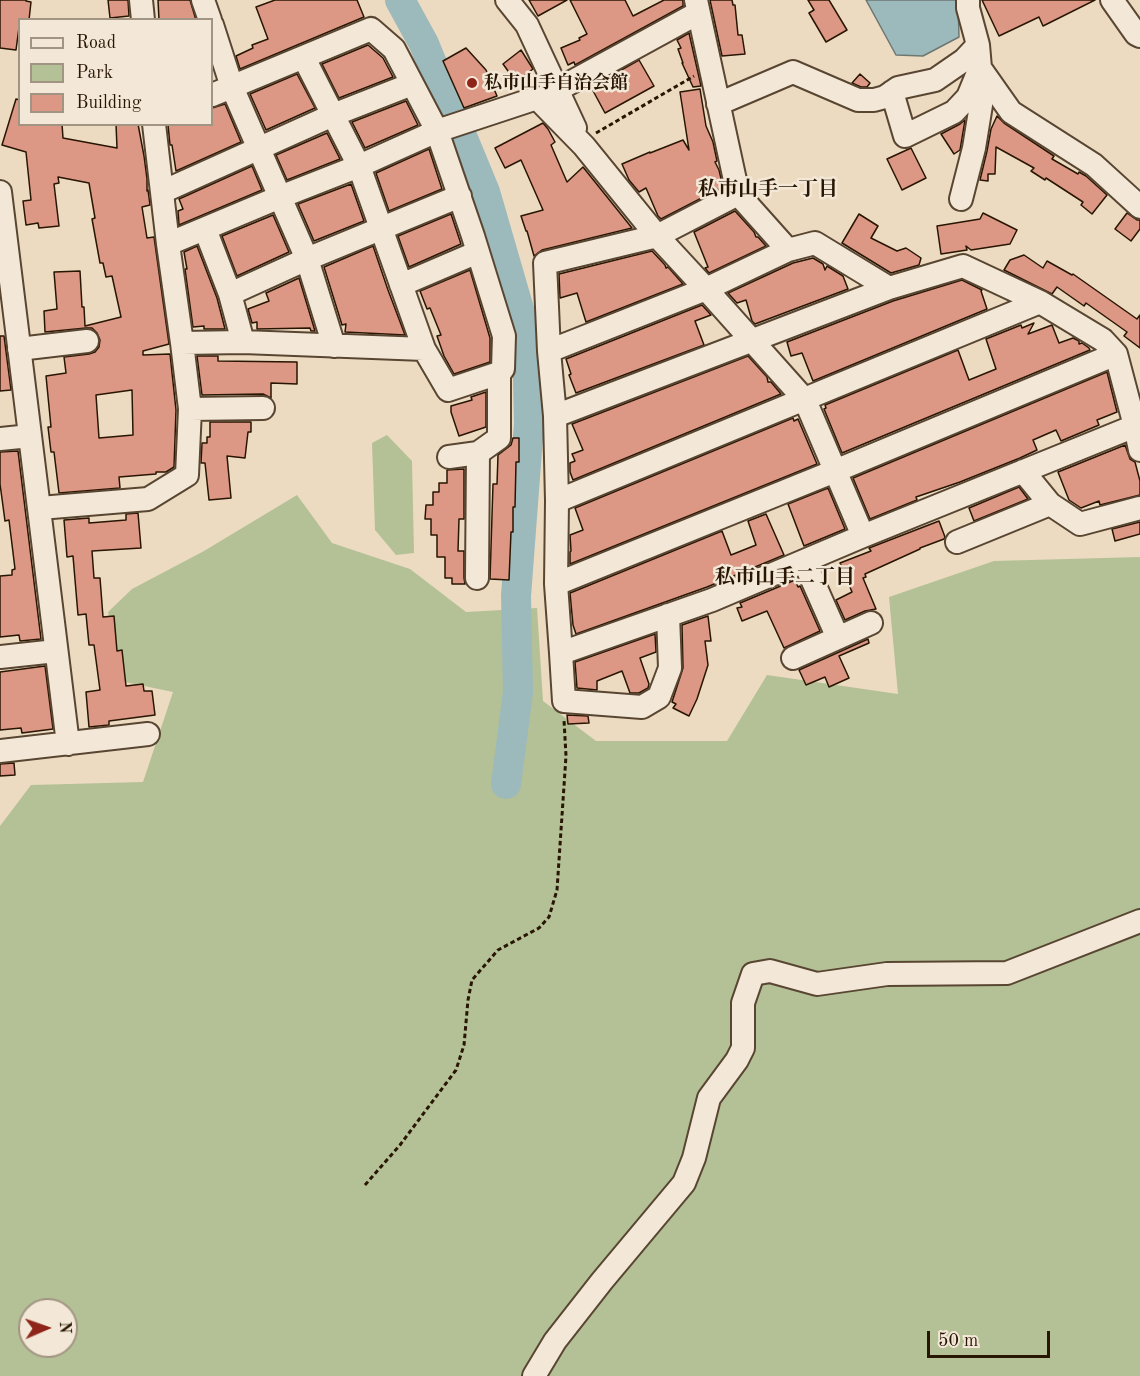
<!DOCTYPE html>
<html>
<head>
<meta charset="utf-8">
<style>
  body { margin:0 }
  #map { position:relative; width:1140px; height:1376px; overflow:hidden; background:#ecdbc1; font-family:"Old Standard TT",serif }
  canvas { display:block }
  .legend { position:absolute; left:18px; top:18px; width:195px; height:108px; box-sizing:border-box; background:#f3e8d7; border:2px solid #a29482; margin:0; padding:8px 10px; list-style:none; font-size:18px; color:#281502 }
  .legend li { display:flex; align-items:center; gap:12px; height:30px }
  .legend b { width:30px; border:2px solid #a29482 }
  .north { position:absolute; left:18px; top:1298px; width:60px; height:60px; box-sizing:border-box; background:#f3e8d7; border:2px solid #a29482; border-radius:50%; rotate:88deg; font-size:16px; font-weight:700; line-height:24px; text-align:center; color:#281502 }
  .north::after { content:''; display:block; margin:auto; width:21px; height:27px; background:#8f2418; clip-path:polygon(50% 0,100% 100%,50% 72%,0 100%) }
  .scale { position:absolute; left:927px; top:1331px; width:123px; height:27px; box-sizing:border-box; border:3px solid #281502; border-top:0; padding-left:8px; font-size:18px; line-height:21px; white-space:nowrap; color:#281502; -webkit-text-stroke:4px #f3e8d7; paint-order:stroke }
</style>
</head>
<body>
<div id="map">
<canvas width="1140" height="1376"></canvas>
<ul class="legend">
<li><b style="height:8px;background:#f3e8d7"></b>Road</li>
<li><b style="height:16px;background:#b4c196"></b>Park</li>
<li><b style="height:16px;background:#dc9785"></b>Building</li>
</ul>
<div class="north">N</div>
<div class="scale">50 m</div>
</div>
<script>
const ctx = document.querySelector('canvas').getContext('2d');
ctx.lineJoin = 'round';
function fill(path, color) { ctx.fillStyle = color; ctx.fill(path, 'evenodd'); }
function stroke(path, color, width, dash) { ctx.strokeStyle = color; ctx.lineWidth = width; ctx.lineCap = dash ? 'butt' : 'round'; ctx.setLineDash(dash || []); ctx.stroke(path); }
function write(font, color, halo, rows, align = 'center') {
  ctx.font = font + ' "Old Standard TT","Noto Serif JP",serif'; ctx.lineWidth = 5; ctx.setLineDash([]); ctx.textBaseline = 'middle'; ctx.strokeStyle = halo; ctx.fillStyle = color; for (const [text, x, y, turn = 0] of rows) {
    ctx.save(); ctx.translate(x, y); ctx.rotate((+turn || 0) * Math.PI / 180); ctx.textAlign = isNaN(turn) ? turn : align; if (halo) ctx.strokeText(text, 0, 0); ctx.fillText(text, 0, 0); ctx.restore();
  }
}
fill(new Path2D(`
  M387,435L412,461L414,553L396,555L375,530L372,443Z
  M297,495L332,543L410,569L466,612L537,608L543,701L596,741H727L767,675L898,694L889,597L994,561L1140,557V1376H0V826L31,785L143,782L173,692L120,681L108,612L132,589L204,551ZM30,1310H66V1346H30Z`), '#b4c196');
const water = new Path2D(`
  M866,0H958L959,37L923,56L896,55Z`);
fill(water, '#9cb9bc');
stroke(water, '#6e7772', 1.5);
stroke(new Path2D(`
  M400,0L424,44L485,192L527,337L529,424L516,596L518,692L506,784`), '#9cb9bc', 30);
const building = new Path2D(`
  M0,0H26V1L31,2L29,20H20L16,50L0,48Z
  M108,0H128L129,16L110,18Z
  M158,0H190L196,20H159Z
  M275,0H357L364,17L240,69L236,56L253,48L252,45L268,39L256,7Z
  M529,0H567L538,16Z
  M570,0H625L633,16L664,0H683V6L575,65L574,62L568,65L561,48L580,40L579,38L587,34Z
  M710,0H732L733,5H735L738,35H742L745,54L722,56Z
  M808,0H829L847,30L826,42L809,13L814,10Z
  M982,0H1095L1043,26L1039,17L999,36Z
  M689,33L701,86L693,87L682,63H683L678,49L681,48L677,40Z
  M368,45L383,58L393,77L339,98L322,64Z
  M466,48L486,70L497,96L464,108L443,61Z
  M521,50L533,69L516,82L503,64Z
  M639,60L654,86L605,113L591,87Z
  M297,74L315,108L266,130L250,94Z
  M860,74L870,83L867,87H861L852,83Z
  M700,89L706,126L713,142L717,161L715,162L719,170L723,187L661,219L658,216L646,188L639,192L629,180L622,164L650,152V153L683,140L689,150L680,92Z
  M16,99L20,100V124H62L63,138L117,148L116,124H138L144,156L147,179V191L148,190L150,205L142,207L147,238L154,237L169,344L143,351V355L170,354L176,410L174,467L166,472H156V474L119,477L120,488L59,493L54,452H51L48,427H51L46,376L66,373L64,357L89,354L95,352L99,347L100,340L97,333L92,328H86L45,332L44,311L57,309L54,272L80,271L82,307H84L85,326L121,317L112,276L106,277L103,263H100L92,219L95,218L89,183L58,177L59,183L54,184L59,226L39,228L38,223L26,225L23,201L31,200L26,152L2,145ZM132,390L133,435L99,438L96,395Z
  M406,101L418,125L365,148L352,122Z
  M225,104L241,142L176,171L172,145H170L168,125L212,124V108Z
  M997,116L1004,123L1054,156L1052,159L1078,174L1079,172L1086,176L1107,195L1092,214L1081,205L1083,202L1046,178L1045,180L1031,171L1034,168L996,147L995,174H988V181L980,180L987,151L991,129Z
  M965,120L960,150L954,154L941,134L960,124Z
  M543,123L548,129L555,142L551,145L567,182L583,167L632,228L542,250L534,256L527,231H526L521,216L543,210L521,160L505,168L495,148Z
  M327,133L340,159L287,180L276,155Z
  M911,148L926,178L902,190L887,159Z
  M429,149L442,189L389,211L376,173Z
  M252,166L262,190L179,225L178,211L183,209L179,199Z
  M351,184L364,221L314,241L298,204Z
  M735,211L754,232L756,237H758L766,246L709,273L705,268L708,267L694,232Z
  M983,213L1017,230L1010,244L971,250L966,246L967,250L941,254L937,226L980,219Z
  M1127,213L1137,220H1140V229L1131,241L1115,229Z
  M451,214L461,244L409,267L398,236Z
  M859,214L878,226L871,238L897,251L906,248L921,258L919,265L891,273L842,243Z
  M273,215L289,252L237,276L222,236Z
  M197,246L217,298L225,329H204V326L193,327L185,269H187L184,252Z
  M373,246L388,290L405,335L345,332L346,324L342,325L324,267Z
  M652,251L665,265L666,268L668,267L683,284L586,322L577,293L560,298L559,274Z
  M1024,255L1043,268L1047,261L1072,275L1073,274L1137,319L1140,315V348L1124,336L1127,332L1086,303L1084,306L1057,287L1052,294L1004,270L1010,260Z
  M813,258L823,264L825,270L827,266L843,276L848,289L755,324L752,321L746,300L737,303L728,293L793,263Z
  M470,270L490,338V362L454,374L444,356L437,336L441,335L430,308L427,309L420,291Z
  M299,278L315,331H311L310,328L257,329V322L252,323L248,309L269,301L266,293Z
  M962,280L982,290L981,291L987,309L813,381L802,353L791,356L787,342L893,301Z
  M702,305L711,315L695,321L704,345L576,393L569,375L571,374L566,359Z
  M1034,323L1028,334L1052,325L1059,343L1073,338L1079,341V344L1082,343L1089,348L1090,350L842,453L824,409L826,408L825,405L958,350L969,380L996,369L986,339L1021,325L1022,328Z
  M0,336H4L11,390L0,391Z
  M197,356H218V361L297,362V384L271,383V398L263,394L202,395Z
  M748,356L767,377L768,382H771L781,394L573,480L570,472V463L575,461L572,454L583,450L572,424Z
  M1107,372L1117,412L1097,420L1099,425L1061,441L1056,430L1033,440L1037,450L1020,458L960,482L916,497L917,500L870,519L853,478Z
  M486,392V427L459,436L451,412V406L472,400L471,397Z
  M793,418L794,421L798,419L817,464L570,564V552L571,551L570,535L583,530L575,508Z
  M210,422H251V432H248L245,458L227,456L231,498L209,500L205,463H201L202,443H207V437H210Z
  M513,438H519V462H516L515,507H513V532H511L509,580L490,579L493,484H497L498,455L511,445Z
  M1125,445L1130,459L1135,462L1140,481V495L1100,505L1099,501L1081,508L1069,500L1058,472Z
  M18,451L41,639L20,641L19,635L0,637V576L12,575V570L15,569L9,520L5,521L0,484V452Z
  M464,469V519H459L458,551H464V578L465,584H452V578H445V557H437V535H431V519H425L426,505H433V492H439V483H447V470Z
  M1019,487L1028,499L974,521L969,508Z
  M828,488L845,529L804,546L788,504Z
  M138,513L141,548L92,551L94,578H100L103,617L114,616L117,651L122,650L126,686L143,684L144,691H152L155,715L109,721V725L89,727L86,692L100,690L94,645H89L86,614L78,615L73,556L67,557L64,520L89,518V523L126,520V514Z
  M766,514L784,555L707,587L576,634L573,625L570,593L722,531L731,555L756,545L748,521Z
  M939,521L945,537L944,539L920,548V549L865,574L866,577L863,578L876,609L865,611L845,620L836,600L852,592L840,563L871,551L869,548Z
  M1140,522V534L1115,541L1112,529Z
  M795,580L798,587L800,586L820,631L784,648L767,611L742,621L737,608L742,607L740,603Z
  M708,616L711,641H705L708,665L697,699L689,716L673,708L676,704L672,702L683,668L682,625Z
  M655,634L656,652L640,658L649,684L648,688L639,693H630L622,671L597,681V690L577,688L575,662Z
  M868,639L869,643L839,656L849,678L829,687L825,677L806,685L799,670Z
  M45,666L53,729L22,733L21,728L0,730V672Z
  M567,715L588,716L589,723L568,724Z
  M14,763L15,775L0,776V764Z`);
fill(building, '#dc9785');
stroke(building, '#281502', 1.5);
const minor = new Path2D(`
  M141,0L143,20
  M203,0L210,20
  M507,0L527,25L575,128
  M696,0L738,194L788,250L815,243L889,288
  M968,0V8L978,45L980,68L1011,112L1094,165L1140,207
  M1112,0L1136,34L1140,36
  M212,25L232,87L307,259L334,346
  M557,90L698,13
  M892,92L905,136L954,112L968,97L980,68
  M212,95L371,29L394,49L437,131L473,236L504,336L503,369L499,373
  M718,104L793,72L858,100H874L885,97L898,88L935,80L964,60L978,45
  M154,124L168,244L182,343L243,342L424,349L359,166L304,58
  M0,192L68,744
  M162,192L333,115L412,84
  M961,199L974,148L981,105V77
  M205,229L230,294L243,342
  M168,244L280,197L359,166L437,131L537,98L584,146L657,236L738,194
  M401,285L478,252
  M230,294L307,259L460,196
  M19,349L87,341
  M424,349L448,390L499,373V438L478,453L477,578
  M549,351L706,289L788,250
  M190,409L263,408
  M555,416L889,288L963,266L1040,302L1103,340L1116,354L1135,426L863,536L712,600L561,653L556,584L557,501L555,416L549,351L545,263L657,236L706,289L805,400L863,536
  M1135,426L1140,450
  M0,439L30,436
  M449,457L478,453
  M1023,471L1050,504L1080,524L1140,508
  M557,501L1040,302
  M40,508L148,499L187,475L190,409L182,343
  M957,542L1050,504
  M804,561L838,638
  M556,584L835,471L1116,354
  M561,653L564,701L642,707L659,697L670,668L668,615
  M0,657L56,651
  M793,658L871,623
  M0,751L148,734
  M534,1376L555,1341L602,1281L684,1183L694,1158L709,1098L737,1060L743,1048V1003L753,974L770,971L817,984L887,974L1007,973L1140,921`);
stroke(minor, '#594632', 26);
stroke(new Path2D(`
  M596,133L694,76
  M365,1185L400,1145L456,1070L464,1045L468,1000L472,980L498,950L539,928L549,917L557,890L566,756L564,720`), '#281502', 3, [4.5, 3]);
stroke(minor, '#f3e8d7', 22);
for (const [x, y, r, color] of [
  [472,83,6,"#8f2418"]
]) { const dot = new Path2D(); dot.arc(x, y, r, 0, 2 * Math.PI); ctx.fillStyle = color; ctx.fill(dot); stroke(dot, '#f3e8d7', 2); }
write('bold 18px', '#281502', '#f3e8d7', [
  ["私市山手自治会館",484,83]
], 'left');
write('bold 20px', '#281502', '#f3e8d7', [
  ["私市山手一丁目",768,190],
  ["私市山手二丁目",785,578]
]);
</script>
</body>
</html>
